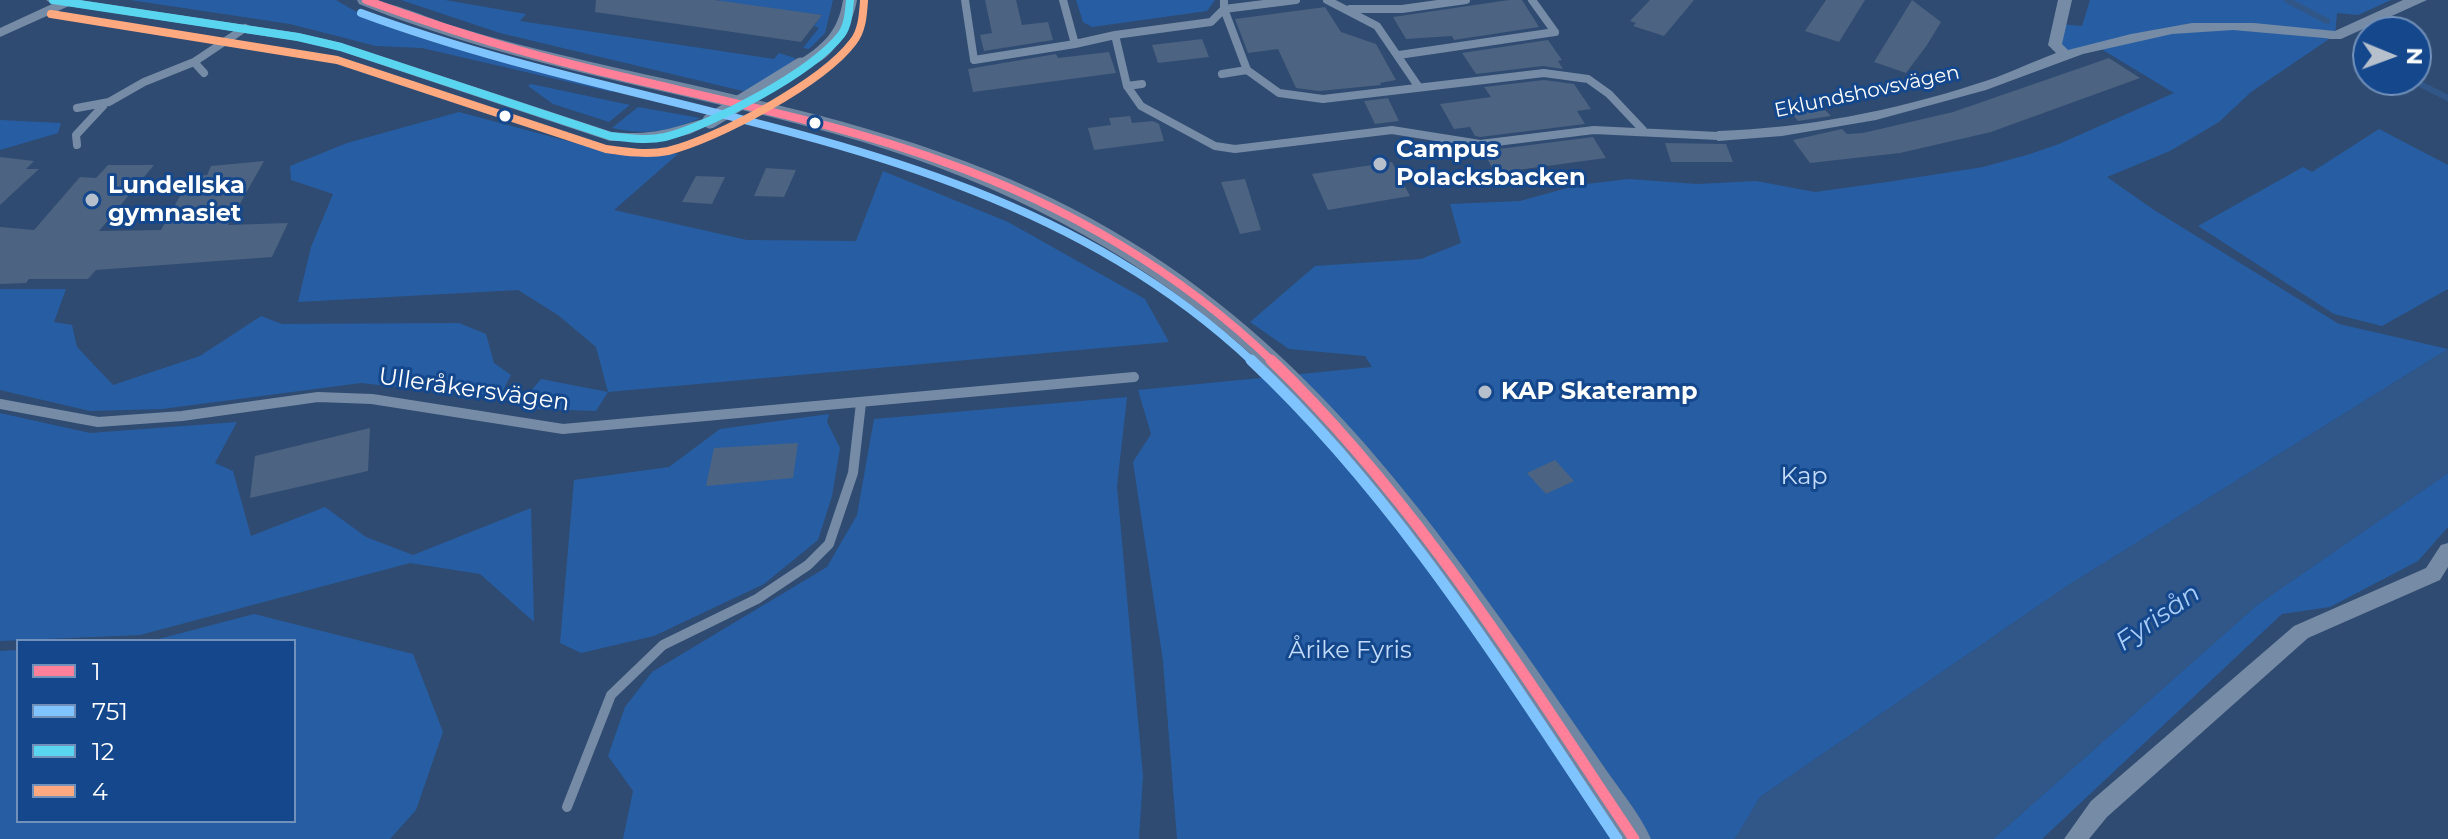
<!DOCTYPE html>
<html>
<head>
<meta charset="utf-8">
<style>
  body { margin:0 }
  #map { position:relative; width:2448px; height:839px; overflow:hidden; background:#2f4b71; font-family:Montserrat,sans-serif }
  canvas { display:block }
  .legend { position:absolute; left:16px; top:639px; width:280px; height:184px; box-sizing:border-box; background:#14478c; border:2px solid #7291ba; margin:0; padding:10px 14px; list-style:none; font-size:24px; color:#fff }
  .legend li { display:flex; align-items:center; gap:16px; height:40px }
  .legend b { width:40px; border:2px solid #7291ba }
  .north { position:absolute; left:2352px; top:16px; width:80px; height:80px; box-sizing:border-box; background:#14478c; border:2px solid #7291ba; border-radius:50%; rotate:91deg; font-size:22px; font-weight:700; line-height:32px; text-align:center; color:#fff }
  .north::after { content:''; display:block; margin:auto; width:28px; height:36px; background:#b6c0cd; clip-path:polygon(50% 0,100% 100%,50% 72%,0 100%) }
</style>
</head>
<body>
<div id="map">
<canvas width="2448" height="839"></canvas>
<ul class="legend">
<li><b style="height:10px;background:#ff8098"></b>1</li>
<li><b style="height:10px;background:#80c4ff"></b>751</li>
<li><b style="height:10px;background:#5ad5f0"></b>12</li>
<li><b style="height:10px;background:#ffa980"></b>4</li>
</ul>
<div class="north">N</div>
</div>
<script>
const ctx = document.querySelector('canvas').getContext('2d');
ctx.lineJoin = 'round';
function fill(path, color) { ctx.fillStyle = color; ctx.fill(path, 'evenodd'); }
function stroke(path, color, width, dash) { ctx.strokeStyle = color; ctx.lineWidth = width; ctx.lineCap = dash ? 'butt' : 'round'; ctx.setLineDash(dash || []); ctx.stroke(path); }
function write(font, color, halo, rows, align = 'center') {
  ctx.font = font + ' Montserrat,sans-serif'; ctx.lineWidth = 6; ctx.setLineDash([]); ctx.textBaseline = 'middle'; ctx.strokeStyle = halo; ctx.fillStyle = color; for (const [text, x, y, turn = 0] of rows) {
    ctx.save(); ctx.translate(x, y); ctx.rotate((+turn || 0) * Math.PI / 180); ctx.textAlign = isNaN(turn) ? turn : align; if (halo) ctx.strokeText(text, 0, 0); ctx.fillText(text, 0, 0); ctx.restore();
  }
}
fill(new Path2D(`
  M130,0H336C400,41 482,53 554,72L563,78L616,88L612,92L422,48L376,46L290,24Z
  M401,0H445L526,14L520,21L774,59L779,53L795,58L794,64L747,92L500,33Z
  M717,0H833L825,33L809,49L803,48L819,28L814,26L822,15L751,8Z
  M1076,0H1215L1207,11L1092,27L1083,22Z
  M2090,0H2391L2358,15L2337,13L2335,35L2251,92L2219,122L2170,151L2107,177L2154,210L2339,324L2448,349L2067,586L1760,797L1735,839H1177L1163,661L1133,462L1151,434L1138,390L1372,367L1365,356L1289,349L1250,322L1315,266L1421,259L1461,243L1450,204L1520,201L1578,185L1629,179L1697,184L1756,181L1815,192L1887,182L1983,167L2030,154L2059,144L2174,93L2098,47L2066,55L2055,45L2059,24L2082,26Z
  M531,84L630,105L609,122L553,104L528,86Z
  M638,107L700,118C671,132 643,135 612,128Z
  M459,112L575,143L678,154L614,210L747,240L856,241L883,171L1008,222L1145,299L1169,342L608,392L596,411L535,409L529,393L541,379L608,392L596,347L558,315L518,290L298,302L311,247L333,194L291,180L290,166L347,143Z
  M0,120L61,123L58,133L0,150Z
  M2379,129L2448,165V289L2382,326L2334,314L2198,226L2303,167L2312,172Z
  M0,289H66L54,322L72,325L77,347L113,385L200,356L261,316L282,324L459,323L486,334L494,363L511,375L499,398L361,383L162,409L90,411L0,390Z
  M1127,397L1117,486L1143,776L1139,839H623L633,791L608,756L625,707L652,672L827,567L857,515L874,419Z
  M0,413L90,433L237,422L215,463L233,471L251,536L325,507L366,537L413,555L531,508L534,622L480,574L410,563L140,635L0,641Z
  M829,414L827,422L840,448L832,496L818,540L764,584L654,636L581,653L560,643L574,480L669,467L720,429Z
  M2448,473V527L2418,561L2330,607L2282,614L2042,839H1993L2257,605Z
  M254,614L413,654L443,732L416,810L390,839H0V651L18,650V821H294V641H151Z`), '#275ea3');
fill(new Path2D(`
  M2448,349V473L2257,605L1993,839H1735L1760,797L2067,586Z`), '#315789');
stroke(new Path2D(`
  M2287,0L2327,21
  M2412,80L2448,98`), '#315789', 6);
fill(new Path2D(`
  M596,0H715L822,15L801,42L595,12Z
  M985,0H1016L1022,25L1048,22L1053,40L984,51L980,35L992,33Z
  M1509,0H1522L1539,27L1454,40L1452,36L1406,39L1393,17Z
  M1650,0H1694L1664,36L1633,26L1636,23L1630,21Z
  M1826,0H1865L1839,42L1805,31Z
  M1912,0L1941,22L1927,45L1906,73L1874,62Z
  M1325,7L1341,32L1376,44L1396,80L1380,83L1381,85L1319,91L1296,88L1278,49L1248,53L1235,19Z
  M1202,39L1209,57L1158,63L1152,45Z
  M1548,40L1562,60L1558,61L1563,69L1543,66L1476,74L1462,53Z
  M1109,52L1116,73L973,92L968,69L1056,54L1058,58Z
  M2109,58L2140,78L1991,132L1900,153L1810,163L1793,140L1842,129L1847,134L1863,133L1953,112Z
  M1544,80L1574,84L1591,109L1577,111L1585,124L1480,137L1475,136L1470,127L1454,129L1440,104L1491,97L1484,87Z
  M1388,98L1399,121L1375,124L1364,101Z
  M1815,100L1831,116L1798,121L1785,106Z
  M1130,116L1132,123L1153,121L1159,124L1164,141L1094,150L1088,128L1111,125L1109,118Z
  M1593,137L1606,158L1495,173L1483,151Z
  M1665,143L1726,144L1733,162H1671Z
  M0,157L34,161L26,169H39L0,205Z
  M264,161L228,225L288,223L272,257L96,270L88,279H29L26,283L0,284V227L34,230L80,177L96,178L108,165H154L99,231L161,230L191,176L207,175L211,166Z
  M1392,162L1410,196L1328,210L1312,174Z
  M766,168L796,170L784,197L754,196Z
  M696,176L725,177L712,204L682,202Z
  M1245,179L1261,230L1240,234L1221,182Z
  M370,428L368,471L250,498L255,456Z
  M798,443L793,478L706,486L714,448Z
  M1555,460L1574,481L1546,494L1527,473Z`), '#4c6381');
stroke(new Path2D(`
  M965,0L974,60L1075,44
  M1063,0L1075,44L1115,35L1211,22L1224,9L1296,0
  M1224,0V9L1247,70L1279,93L1323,99L1544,73L1588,79L1609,94L1643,130
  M1327,0L1377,26L1418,86
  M1350,9H1402L1466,0
  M1115,35L1127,86
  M1399,55L1555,32L1532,0
  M204,73L194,62L245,28
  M1222,74L1247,70
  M1142,84L1127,86L1141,106L1215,146L1235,149L1392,130L1480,144L1594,130L1718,136
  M77,108L109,102L144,82L194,62
  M77,145L76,135L103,106`), '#768ba5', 8);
stroke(new Path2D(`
  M0,404L98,422L182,416L318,397L372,399L563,429L1134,377
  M567,807L611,695L663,645L757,599L808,565L829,544L853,473L861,403`), '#768ba5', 10);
fill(new Path2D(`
  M46,0H79L298,33L341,43L612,132C654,136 671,128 710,117L717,121L690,134L661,141H610L337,50L298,41L69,6L0,37V28L52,4Z
  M843,0H857C853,26 828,72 796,68V62C823,45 838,32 843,0Z
  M2058,0H2072L2062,44L2068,50L2131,34L2192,23H2254L2335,31L2342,35L2335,39L2233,30L2172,34L2083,54L1986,90L1876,120L1782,136L1718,141L1711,136L1718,131C1806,128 1893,111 1976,84C2004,76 2029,63 2056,53L2048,45Z
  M2448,543V567L2440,580L2308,638L2107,817L2089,839H2064L2091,801L2294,626L2426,568L2441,545Z`), '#768ba5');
fill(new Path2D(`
  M2403,0H2427L2341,39H2329L2326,35Z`), '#768ba5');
fill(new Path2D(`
  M357,0C391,0 417,14 450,25C496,39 543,51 591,62C724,93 862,119 990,171C1220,263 1360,420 1500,618C1535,666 1568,715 1602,764C1618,788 1639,812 1651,839H1615C1505,674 1387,472 1237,342C1128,248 1001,184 863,142C696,92 521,70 359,4Z`), '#7186a1');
stroke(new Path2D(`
  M710,121L801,65`), '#768ba5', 15);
stroke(new Path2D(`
  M366,0C431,24 496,45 563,62C690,95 820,117 944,162C1066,205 1180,272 1273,362`), '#ff8098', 8);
stroke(new Path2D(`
  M1271,360C1416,500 1522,672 1634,839`), '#ff8098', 11);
stroke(new Path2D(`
  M361,13C665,126 1003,128 1253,362`), '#80c4ff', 8);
stroke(new Path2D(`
  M1251,360C1399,499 1505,672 1617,839`), '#80c4ff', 11);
stroke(new Path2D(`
  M53,0L298,37L341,47L610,136C628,138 647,141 665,137C712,125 811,73 841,35C848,26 849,12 850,0`), '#5ad5f0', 8);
stroke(new Path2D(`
  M51,14L337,60L606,149C626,152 648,155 668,151C717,139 822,83 853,42C862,31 863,15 864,1`), '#ffa980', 8);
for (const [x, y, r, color] of [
  [505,116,7,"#fff"],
  [815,123,7,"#fff"],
  [1380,164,8,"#b6c0cd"],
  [92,200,8,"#b6c0cd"],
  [1485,392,8,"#b6c0cd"]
]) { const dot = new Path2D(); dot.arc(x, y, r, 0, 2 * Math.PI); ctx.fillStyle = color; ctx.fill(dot); stroke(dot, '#14478c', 3); }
write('20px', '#fff', '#14478c', [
  ["Eklundshovsvägen",1867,92,-12]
]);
write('bold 24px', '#fff', '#14478c', [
  ["Campus",1396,150],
  ["Polacksbacken",1396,178],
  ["Lundellska",108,186],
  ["gymnasiet",108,214],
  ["KAP Skateramp",1501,392]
], 'left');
write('24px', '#fff', '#14478c', [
  ["Ulleråkersvägen",474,390,8]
]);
write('24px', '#c3dcfc', '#14478c', [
  ["Kap",1804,477],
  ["Årike Fyris",1350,651]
]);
write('italic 26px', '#a8ccf8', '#14478c', [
  ["Fyrisån",2158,618,-35]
]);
</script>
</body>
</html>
